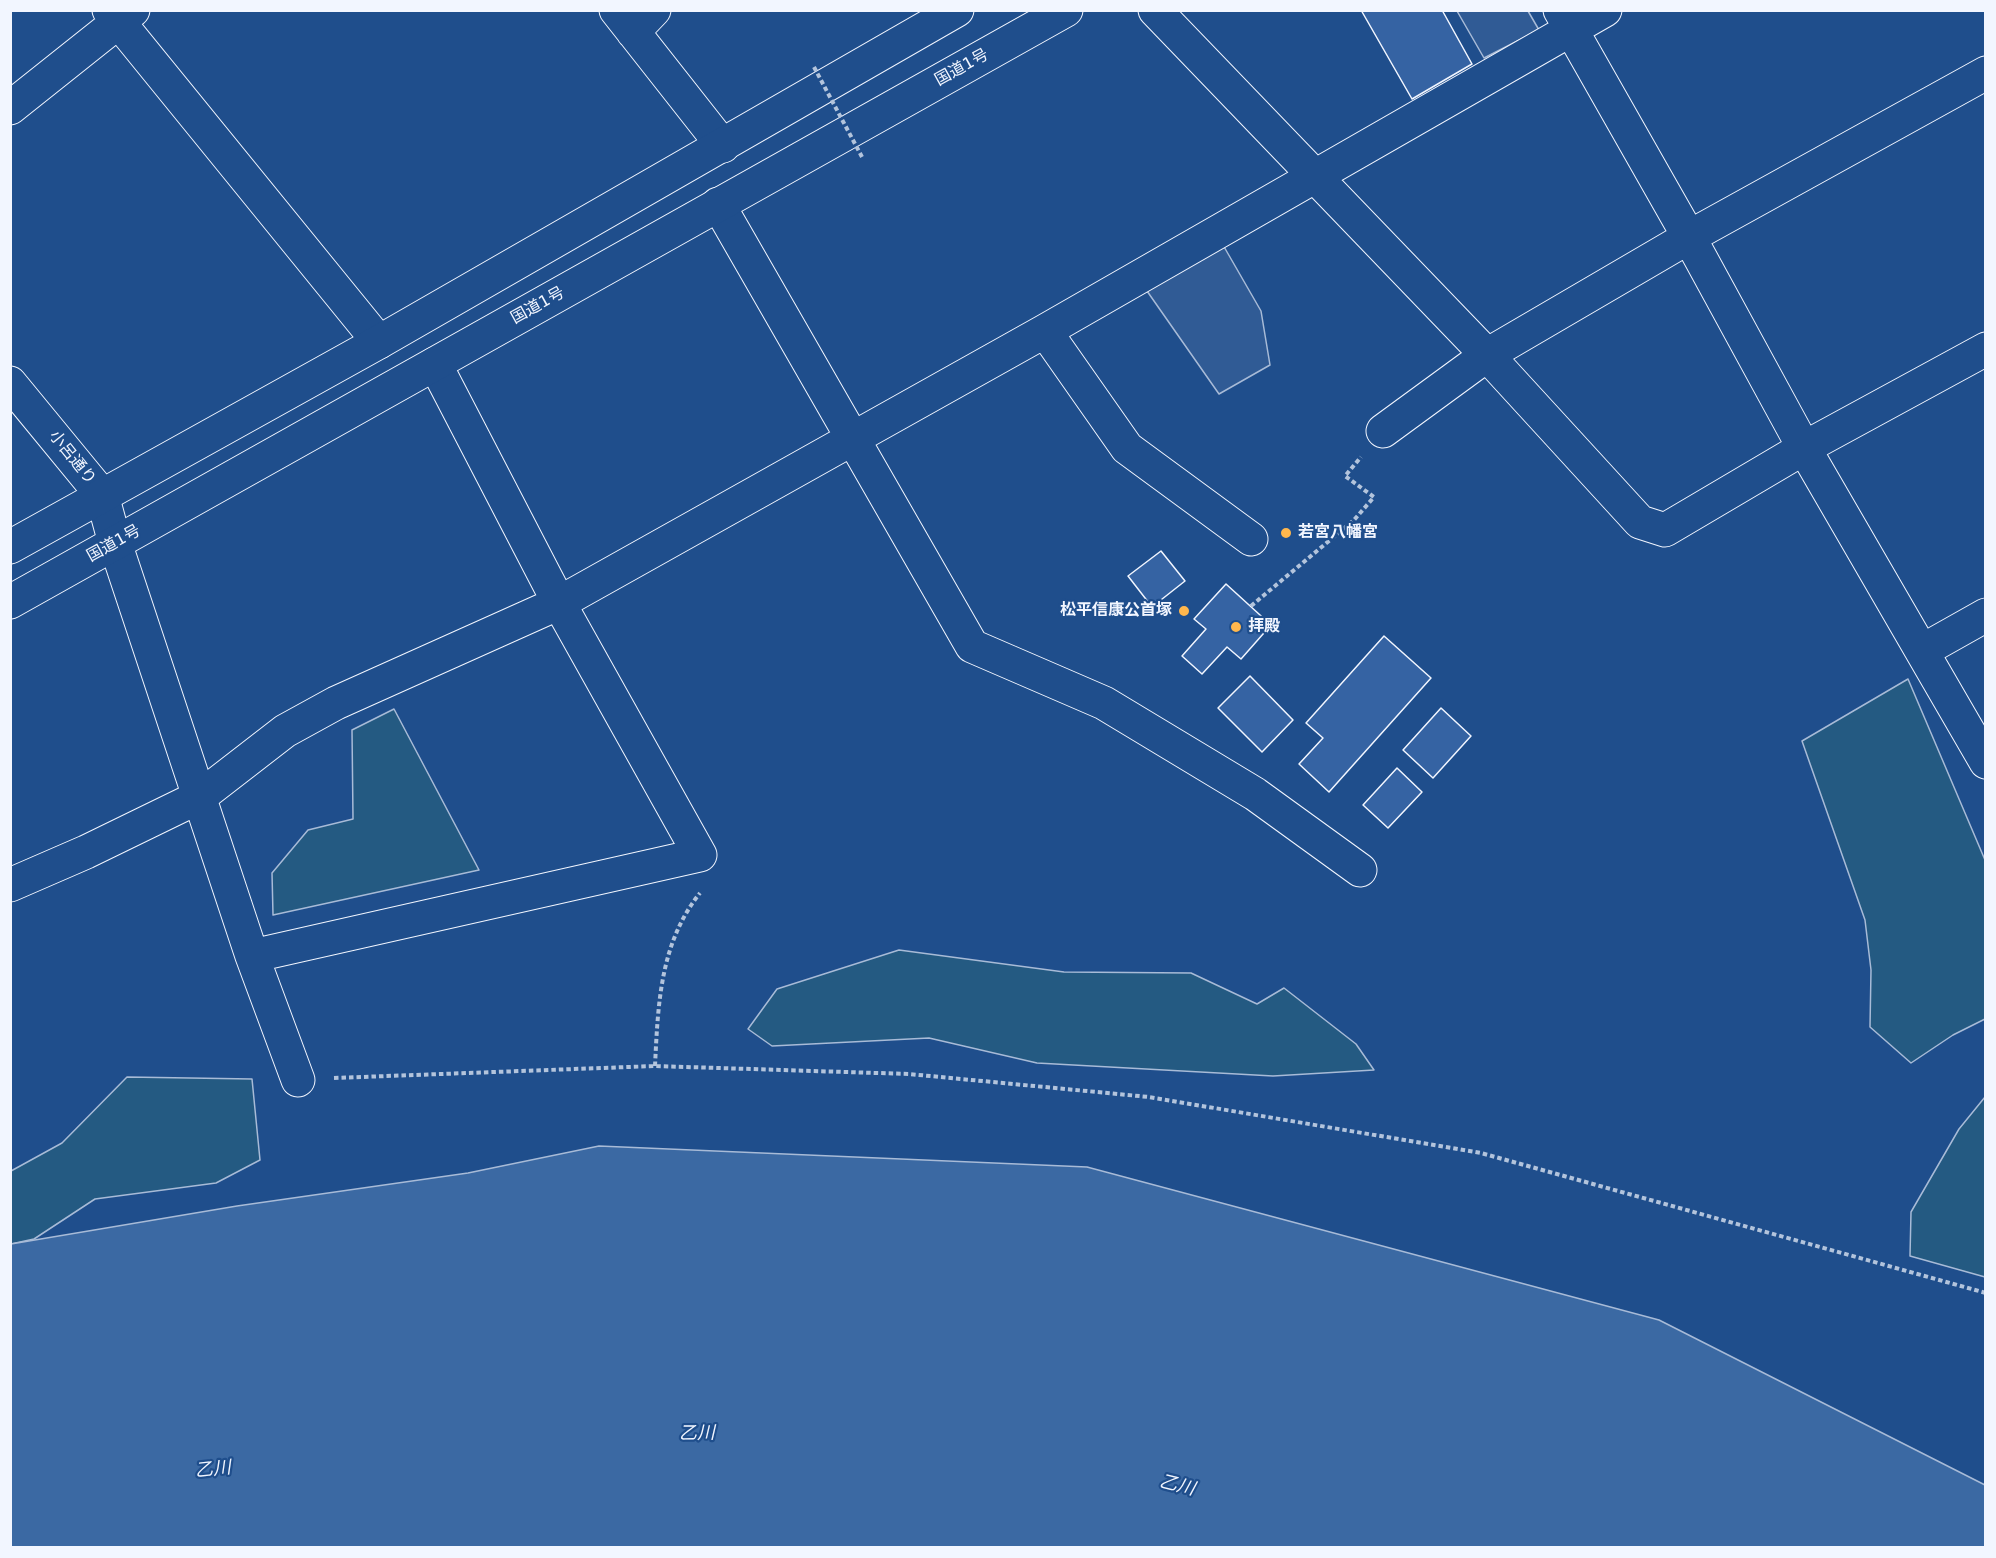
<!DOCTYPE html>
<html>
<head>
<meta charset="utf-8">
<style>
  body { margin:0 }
  #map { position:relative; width:1996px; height:1558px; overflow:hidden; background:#1f4e8c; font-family:"DejaVu Sans",sans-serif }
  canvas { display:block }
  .frame { position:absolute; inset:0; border:12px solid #f2f6ff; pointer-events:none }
</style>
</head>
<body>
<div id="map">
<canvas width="1996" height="1558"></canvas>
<div class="frame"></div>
</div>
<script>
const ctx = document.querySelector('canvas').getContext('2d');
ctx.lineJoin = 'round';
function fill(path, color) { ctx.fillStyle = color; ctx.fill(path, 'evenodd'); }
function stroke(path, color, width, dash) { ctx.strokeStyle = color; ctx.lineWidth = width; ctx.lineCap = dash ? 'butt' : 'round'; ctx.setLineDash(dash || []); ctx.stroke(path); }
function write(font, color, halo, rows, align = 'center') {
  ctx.font = font + ' "DejaVu Sans","Noto Sans JP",sans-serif'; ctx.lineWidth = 4.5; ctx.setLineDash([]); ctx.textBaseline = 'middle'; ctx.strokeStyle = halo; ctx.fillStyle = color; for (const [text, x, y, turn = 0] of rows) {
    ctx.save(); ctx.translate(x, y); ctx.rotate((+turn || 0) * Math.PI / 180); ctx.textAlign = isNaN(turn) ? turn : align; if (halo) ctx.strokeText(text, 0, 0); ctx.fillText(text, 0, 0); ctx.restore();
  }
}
const green = new Path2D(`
  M1908,679L1985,860V1019L1953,1035L1911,1063L1870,1027L1871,970L1865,920L1802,741Z
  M394,709L479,870L273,915L272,873L308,830L353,819L352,730Z
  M899,950L1064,972L1191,973L1257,1004L1284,988L1356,1044L1374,1070L1273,1076L1037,1063L929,1038L772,1046L748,1029L777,989Z
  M127,1077L252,1079L260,1160L216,1183L95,1199L34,1239L11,1244V1171L62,1143Z
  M1985,1097V1277L1910,1256L1911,1212L1959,1129Z`);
fill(green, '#245a82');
stroke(green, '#a8bbd7', 1.5);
const parking = new Path2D(`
  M1457,11H1528L1539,30L1484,58Z
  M1223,245L1261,311L1270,365L1219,394L1147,291Z`);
fill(parking, '#305b95');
stroke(parking, '#a8bbd7', 1.5);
const water = new Path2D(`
  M599,1146L1087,1167L1659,1320L1985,1485V1547H11V1244L237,1206L468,1173Z`);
fill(water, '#3b69a3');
stroke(water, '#a8bbd7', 1.5);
const building = new Path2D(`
  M1361,10H1442L1472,64L1412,99Z
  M1161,551L1185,581L1152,607L1128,576Z
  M1226,584L1271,625L1241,659L1227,647L1202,674L1182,656L1206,629L1194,619Z
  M1384,636L1431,678L1329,792L1299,764L1323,738L1306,723Z
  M1250,676L1293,720L1262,752L1218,708Z
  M1441,708L1471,736L1433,778L1403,750Z
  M1397,768L1422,792L1388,828L1363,805Z`);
fill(building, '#3563a3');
stroke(building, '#f2f6ff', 1.5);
const minor = new Path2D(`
  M109,10L379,342
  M616,10L723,146
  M1155,10L1487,355L1640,522L1665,530L1804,448L1986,349
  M1560,10L1689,237L1804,448L1986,762
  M633,32L654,10
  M10,108L133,10
  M718,204L972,646L1104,703L1255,794L1360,870
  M1045,331L1127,448L1251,539
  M10,383L102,495L115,543L252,956L298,1080
  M1383,431L1487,355L1689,237L1986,73
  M1922,651L1986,615
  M10,885L86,852L201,796L285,731L336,703L559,603L1045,331L1605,10
  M252,956L700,855L559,603L435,364`);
const highway = new Path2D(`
  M10,547L379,342L957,10
  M10,602L1066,10`);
stroke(minor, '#f2f6ff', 35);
stroke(highway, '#f2f6ff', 35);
stroke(new Path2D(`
  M1251,606L1354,520L1374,497L1345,476L1361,457
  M655,1066C658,1004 660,943 700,893
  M334,1078L655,1066L909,1074L1149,1097L1481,1153L1986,1293`), '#b3c4dc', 4, [4.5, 3]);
stroke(minor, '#1f4e8c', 33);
stroke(highway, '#1f4e8c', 33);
stroke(new Path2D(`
  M814,67L862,157`), '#b3c4dc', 4, [4.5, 3]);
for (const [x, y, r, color] of [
  [1286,533,6,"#ffb74d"],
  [1184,611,6,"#ffb74d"],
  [1236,627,6,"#ffb74d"]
]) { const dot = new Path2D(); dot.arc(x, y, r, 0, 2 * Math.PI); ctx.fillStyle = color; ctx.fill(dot); stroke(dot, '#1f4e8c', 2); }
write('16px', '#f2f6ff', '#1f4e8c', [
  ["国道1号",962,68,-29],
  ["国道1号",538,306,-29],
  ["小呂通り",72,458,51],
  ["国道1号",114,544,-29]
]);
write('bold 16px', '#f2f6ff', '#1f4e8c', [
  ["若宮八幡宮",1298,533],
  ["松平信康公首塚",1172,611,"right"],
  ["拝殿",1248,627]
], 'left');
write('italic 18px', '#f2f6ff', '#1f4e8c', [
  ["乙川",697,1434,-1],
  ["乙川",213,1470,-6],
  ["乙川",1177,1486,14]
]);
</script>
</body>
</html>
